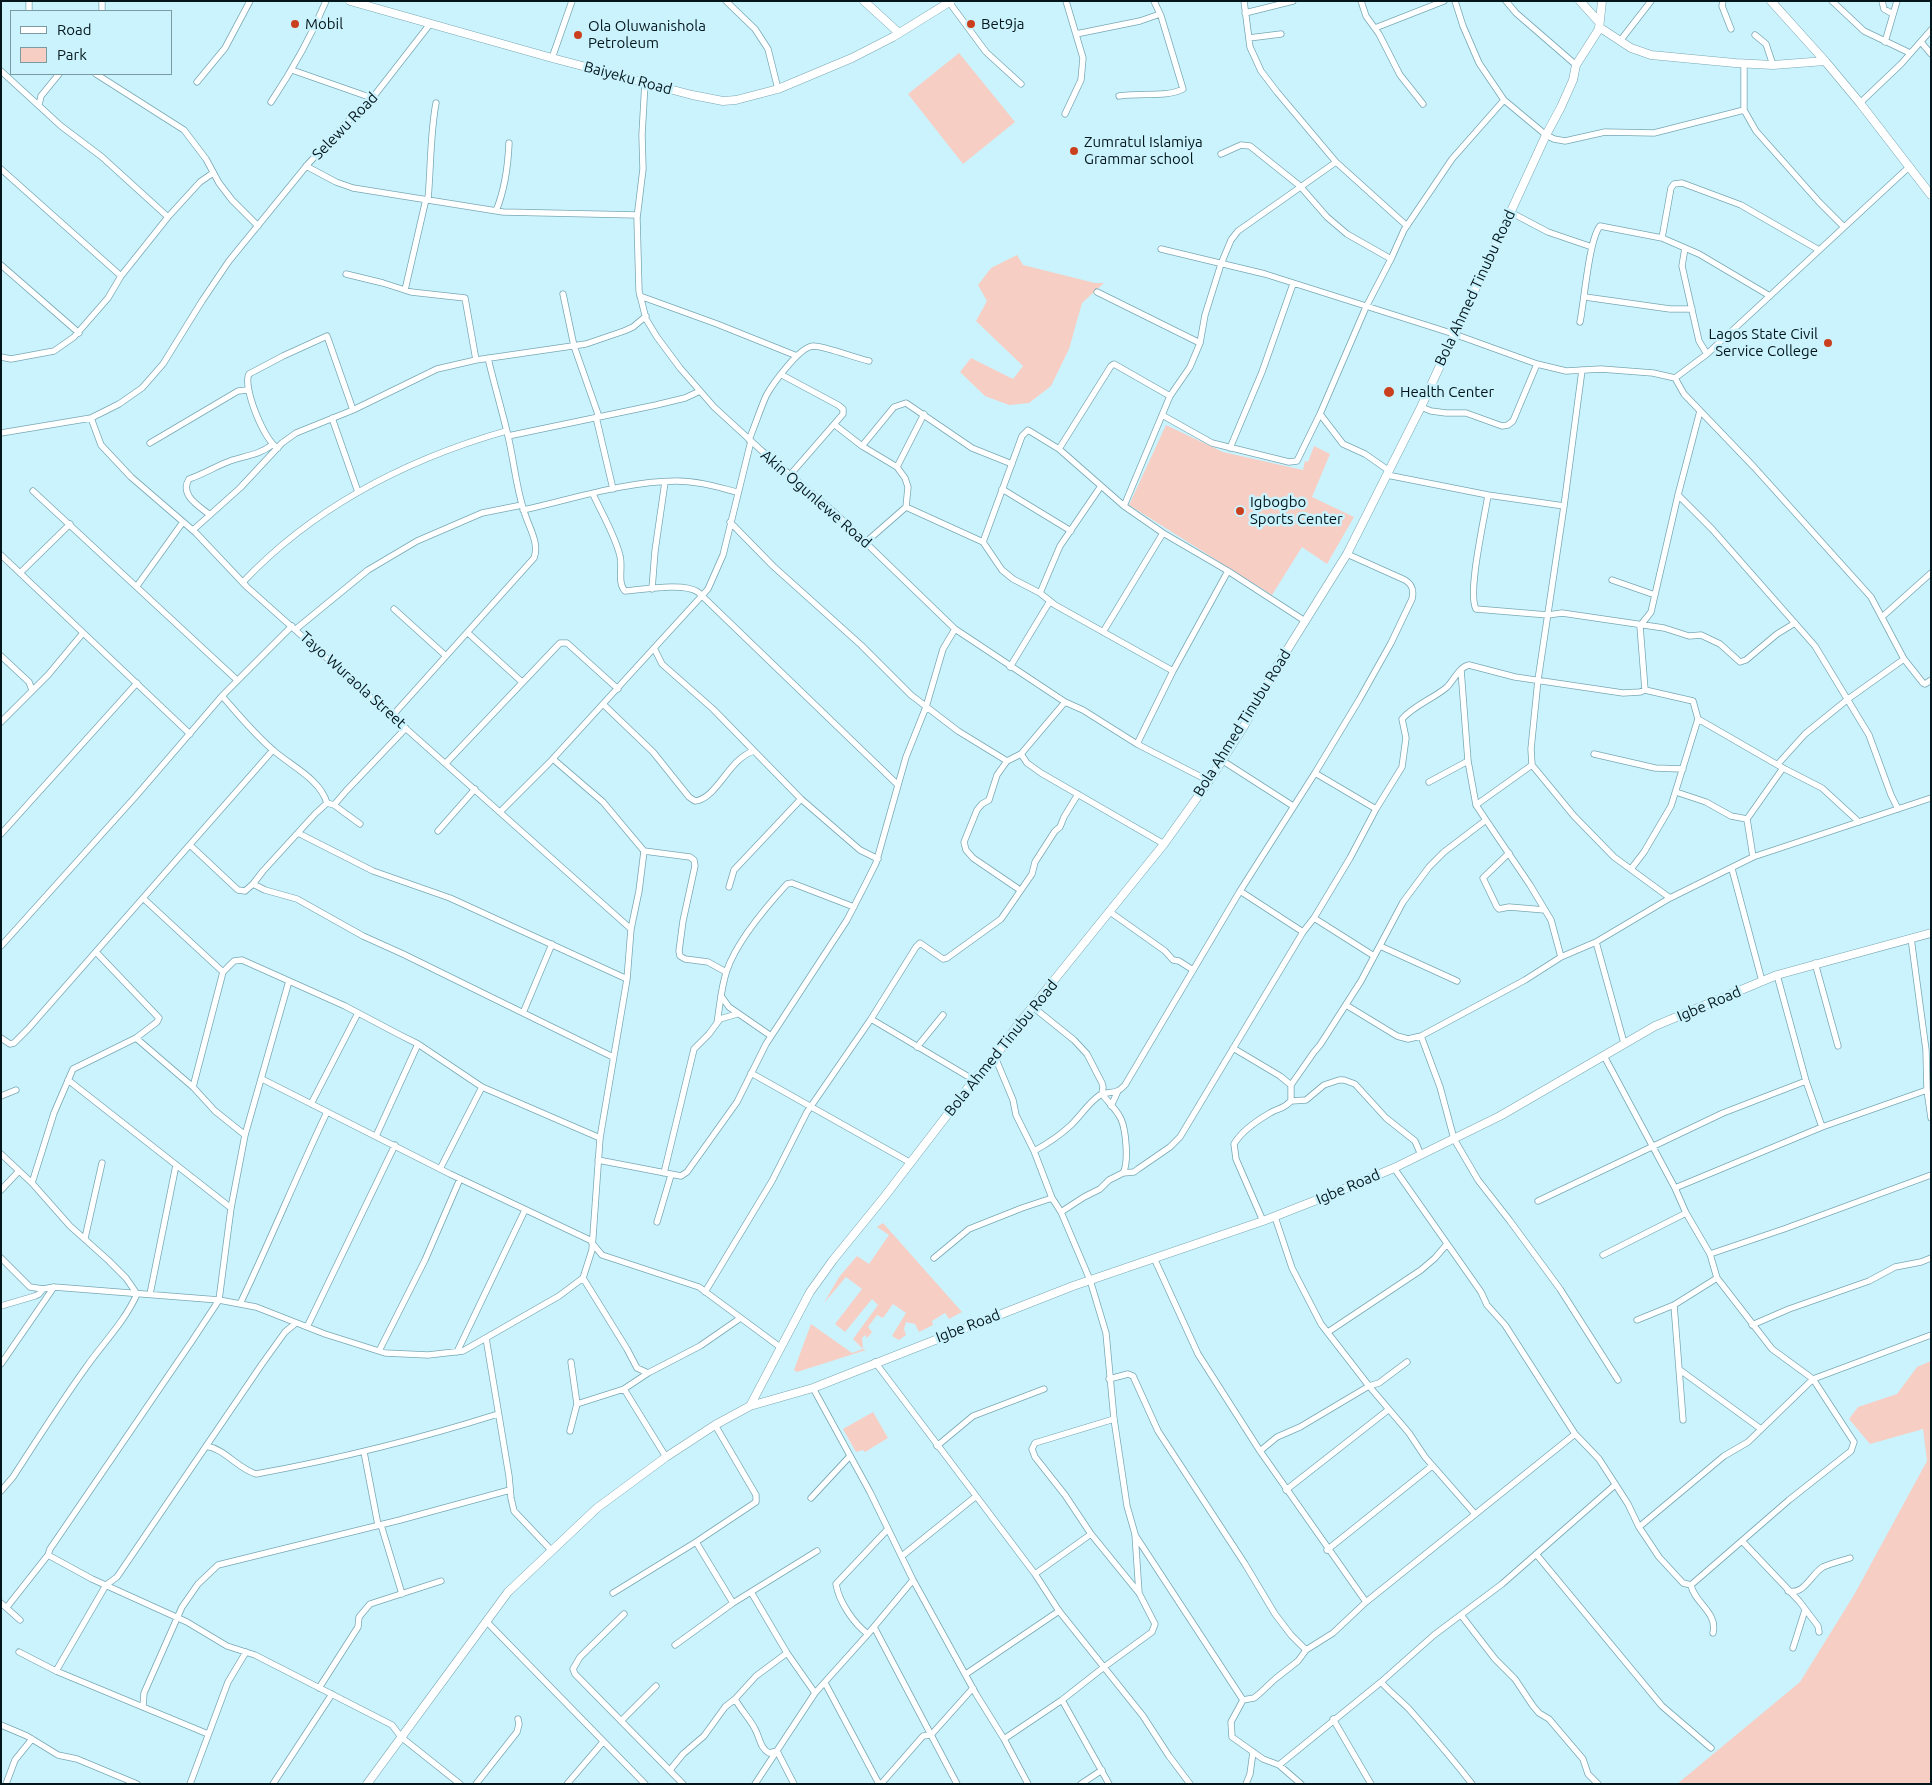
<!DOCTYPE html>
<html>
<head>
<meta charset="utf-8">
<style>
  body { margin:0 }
  #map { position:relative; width:1932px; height:1785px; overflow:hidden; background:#cbf3fd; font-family:Ubuntu,sans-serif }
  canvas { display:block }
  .frame { position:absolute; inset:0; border:2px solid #03161b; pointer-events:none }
  .legend { position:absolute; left:10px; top:10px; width:162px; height:65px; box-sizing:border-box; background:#cbf3fd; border:1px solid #7b9ba3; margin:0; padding:6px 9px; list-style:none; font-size:15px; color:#03161b }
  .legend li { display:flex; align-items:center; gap:10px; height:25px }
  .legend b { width:25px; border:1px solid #7b9ba3 }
</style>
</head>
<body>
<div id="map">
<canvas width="1932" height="1785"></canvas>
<div class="frame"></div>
<ul class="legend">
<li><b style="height:6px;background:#fff"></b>Road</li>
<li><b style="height:14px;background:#f7cec4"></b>Park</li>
</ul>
</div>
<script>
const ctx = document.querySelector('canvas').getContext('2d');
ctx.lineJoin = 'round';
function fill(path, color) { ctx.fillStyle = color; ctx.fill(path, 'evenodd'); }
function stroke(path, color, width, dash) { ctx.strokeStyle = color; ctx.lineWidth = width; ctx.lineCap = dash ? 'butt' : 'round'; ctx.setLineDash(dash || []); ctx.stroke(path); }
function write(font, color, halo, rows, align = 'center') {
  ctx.font = font + ' Ubuntu,sans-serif'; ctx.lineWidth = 5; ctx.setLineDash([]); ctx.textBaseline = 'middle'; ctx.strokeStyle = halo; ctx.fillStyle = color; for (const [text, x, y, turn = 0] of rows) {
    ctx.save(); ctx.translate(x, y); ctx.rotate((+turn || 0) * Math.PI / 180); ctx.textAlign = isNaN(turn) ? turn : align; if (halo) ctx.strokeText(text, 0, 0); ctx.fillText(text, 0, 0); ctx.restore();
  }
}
fill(new Path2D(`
  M959,53L1015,122L963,164L908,94Z
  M1017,255L1023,265L1095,283H1104L1082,303L1069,349L1051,386L1029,403L1009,405L985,396L960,372L971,358L1013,379L1023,366L976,321L987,301L978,285L991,268Z
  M1166,425L1223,452L1303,470L1305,461L1308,462L1314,446L1330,454L1312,497L1354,517L1327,564L1302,547L1272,595L1129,505Z
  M883,1223L962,1312L949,1319L945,1313L932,1321L933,1325L919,1332L915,1324L906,1322L904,1329L906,1335L899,1340L892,1336L906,1313L893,1304L883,1318L877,1315L868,1327L872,1332L867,1338L865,1335L862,1338L863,1349L866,1350L797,1372L794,1370L811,1324L852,1353L863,1349L853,1339L878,1305L872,1299L845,1332L835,1324L862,1289L846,1277L824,1303L839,1277L857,1256L869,1264L889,1235L877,1227Z
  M1931,1361V1784H1677L1800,1682L1854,1595L1927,1461L1923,1429L1870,1444L1849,1419L1858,1407L1897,1394L1917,1367Z
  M873,1412L888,1438L865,1452L863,1450L856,1452L843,1429Z`), '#f7cec4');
const street = new Path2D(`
  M29,1V11
  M726,1L755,29L768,49L778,89
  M1244,1L1250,47L1261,71L1277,92L1336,162L1407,226
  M1361,1L1366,16L1379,34L1400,75L1423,104
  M1455,1L1463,26L1479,63L1504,100L1546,135L1554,139L1565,141L1605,132L1654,133L1744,110
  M1506,1L1516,13L1576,65
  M1723,1L1722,6L1731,29
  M1832,1L1864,31L1910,53
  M1882,1L1884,9L1893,14
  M949,2L986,52L1021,84
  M102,11V1
  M1245,13L1293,1
  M1375,28L1444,1
  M1076,34L1140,21L1160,14
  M1755,35L1766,44L1773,65
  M1249,38L1281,34
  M1620,41L1651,1
  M1885,42L1897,1
  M1921,42L1931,54
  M552,58L572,1
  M1744,63V110L1756,131L1819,202L1844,227
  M292,70L372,98
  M1,71L61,126L102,157L168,217
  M96,74L184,130L206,159L219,183L232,200L258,226
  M197,82L225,48L250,1
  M645,82L642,135L643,169L637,218L639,291L646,319L657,337L680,368L714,407L762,451L835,513L955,629L1065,702L1083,710L1137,744L1209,781
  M1119,96C1139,92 1166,98 1183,89L1161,16L1154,1
  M271,102C293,69 311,37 326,1
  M1860,103L1901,64L1931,30
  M39,105L41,96L59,74
  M1065,114L1081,80L1083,58L1066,1
  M1221,154L1241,145L1250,146L1300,186L1327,217L1347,234L1391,259
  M306,166L336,182L353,188L503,212L637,215
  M1,169L121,276
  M428,199C431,167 430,135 436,103
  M496,211C505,189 508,167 509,143
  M1510,212L1548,232L1592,247
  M1662,238L1671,188L1674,184L1682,183L1741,205L1819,250
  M1685,248L1682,266L1699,341L1707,354
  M1161,249L1265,274L1454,334L1537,364L1566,371L1601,369L1653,373L1675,378L1707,354L1909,167
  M1,265L79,333
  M346,274L383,283L411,292L465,298L476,360
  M405,290L426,199
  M1097,292L1200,343
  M563,294L574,346L599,417
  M640,296L717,324L797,356
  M1585,297L1670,309H1692
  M1580,322C1584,303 1589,239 1600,226L1662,238L1699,254L1770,296
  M1,357L11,359L54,351L74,337L108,298L121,276L168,217L200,182L213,173
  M1582,370L1564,506L1538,680L1531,749L1532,765L1574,816L1614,857L1670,898
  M782,375L838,405L843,409V414L790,475
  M1675,378L1684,394L1754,467L1871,597L1904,659L1923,683L1925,684L1931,680
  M1421,407L1431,411L1446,413H1466L1502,426L1508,425L1513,421L1537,364
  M1320,414L1343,444L1365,454L1388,470
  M1162,415L1212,443L1289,462L1297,461L1320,414L1366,307L1391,259L1404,230L1452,159L1504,100
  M596,417L613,489
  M91,418L101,445L131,477L196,533L247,587L631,929
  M332,418L358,492
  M835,425L862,446L897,467L905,478L908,487L906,507L866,542
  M1,433L91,418L119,404L142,388L163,364L202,301L229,261L308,164L345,124L374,96L430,24
  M508,436L656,405L685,398L700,391
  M749,440C755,425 760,410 766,396C772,385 799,347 813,346C824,346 856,358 869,361
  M150,443L238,391L248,390
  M862,446L894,407L906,403L972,448L1012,464
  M278,448C265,443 242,386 249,374L283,356L327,336L353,410
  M1230,448L1262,372L1293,284
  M1059,449L1111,366L1114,364L1170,396
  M897,467L924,414
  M1387,475L1488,495L1564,506
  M1002,489L1071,531
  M33,491L237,680
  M593,494C602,514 615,535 620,556C623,567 617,583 625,591C642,590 683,582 698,592L898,785
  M1488,495C1485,516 1467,593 1476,609L1548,615L1562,613L1664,628L1689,636L1701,635L1720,644L1740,662L1746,660L1777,634L1795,623
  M1678,495L1712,529L1815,646L1869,735L1891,795L1898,809
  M1124,506L1170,396L1190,367L1200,343L1205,315L1221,264L1231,240L1238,231L1336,162
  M906,507L983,542L1002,570L1013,579L1040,593L1055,605L1173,671
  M523,510C573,499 626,481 677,481C698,481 717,487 737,492
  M210,515C199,506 179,495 189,479C204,474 216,466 230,461C244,456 259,455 272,445
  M730,522L773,566L861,645L911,695L958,731L1007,761
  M193,530L240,488L282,443L296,433L353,410L437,369L476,360L586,344L624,331L633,327L646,316
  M983,542L1022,436L1028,430L1059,449L1124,506L1163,533L1228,571L1305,621
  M1,555L190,734
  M20,573L70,524
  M1612,580L1655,595
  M243,582C314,507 408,459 506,431
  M137,586L183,522
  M652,589L655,551L665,482
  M1040,593L1060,546L1101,486
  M394,609L446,656
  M1882,617L1931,573
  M296,629L368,570L417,541L482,513L522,505
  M1103,632L1163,533
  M468,633L522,682
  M654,648L662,664L713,709L801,799L860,850L878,859
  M1,656L29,682L32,690
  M1010,667L1050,601
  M1461,670L1468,761L1476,805L1532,765
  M1645,690L1640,626L1651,612L1678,495L1700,411
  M222,696C238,714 254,734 273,750C291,766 320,779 327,803
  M603,704L653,752L689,797L695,801C717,799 729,758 754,751
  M393,715L534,558C540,543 528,526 524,511C516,487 514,461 508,436C502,410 494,384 488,358
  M1698,719L1783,768L1822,788L1859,822
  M1,722L48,675L83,633
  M1137,744L1173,671L1228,571
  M1021,754L1027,763L1041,773L1164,844
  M1594,754L1655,768L1683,769
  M553,759L603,802L644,851L690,857L694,860L695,866L683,921L679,951L680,956L685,959L708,962L726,972
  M1223,761L1293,806
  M446,763L560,643H567L618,689
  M1778,764L1805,734L1848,699L1904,659
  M1315,773L1376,809
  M1429,782L1468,761
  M1676,792L1706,802L1731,816L1747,819
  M334,805L360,824
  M500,812L549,763L708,589L723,555L751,441
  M1486,820L1530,885L1551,920L1561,957
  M438,831L475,789
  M298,833L373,871L450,898L627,979
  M1,834L137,683
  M190,845L238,890L245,891L253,884L265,890L297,899L363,936L403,954L613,1057
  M1509,853L1483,878L1497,907L1499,909L1509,907L1545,910
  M1753,857L1747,819L1783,768
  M1732,869L1762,981
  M253,884L263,871L315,814L327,803L334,805L346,791L406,728
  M729,887L734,870L801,799
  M1020,890L973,858L966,850L964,842L977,810L982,804L989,800L997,775L1007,761L1021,754L1065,702
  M1240,891L1303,932
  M144,899L223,972
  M1110,912L1165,951L1173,960L1179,961L1193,970
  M1314,918L1374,956
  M1911,938L1926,1050L1927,1090L1931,1118
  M1596,942L1624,1043
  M1,946L136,796L222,696L292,626
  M1380,946L1457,981
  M1815,963L1838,1046
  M1777,975L1806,1081L1822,1127
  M721,996L729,1007L771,1036
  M1346,1005L1397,1036L1408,1039L1421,1036L1525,980L1561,957L1596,942L1670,898L1753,857L1931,798
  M1033,1007L1074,1040L1087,1054L1102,1083L1103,1087L1102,1094C1108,1102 1117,1110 1121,1119C1126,1130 1129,1163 1123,1173
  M523,1013L552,944
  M871,1019L974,1080
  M717,1023C720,1005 721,987 727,970C737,941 766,907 787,884L792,883L797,885L854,907
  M1421,1036L1440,1087L1454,1139L1478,1180L1510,1221L1560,1289L1618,1380
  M1,1038L10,1044L14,1043L28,1029L273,750
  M136,1038L193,1087L215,1111L245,1135
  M917,1047L943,1015
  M1233,1048L1280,1076L1291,1085
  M995,1057L1013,1100L1016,1115L1034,1151L1052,1198L1061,1212L1090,1280L1106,1333L1114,1419L1127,1506L1135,1534L1139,1593
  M751,1073L911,1163
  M262,1079L450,1174L592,1241
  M68,1080L231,1208
  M193,1087L223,972L234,961L242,960L345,1006L400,1035L418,1044L482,1087L600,1138
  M1,1096L16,1090
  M1291,1101L1306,1100L1324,1085L1339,1080H1344L1355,1084L1386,1118L1415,1141L1421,1155
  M311,1104L358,1013
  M1111,1106L1117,1093
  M376,1136L418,1044
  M1034,1151C1047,1144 1059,1136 1070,1126C1080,1117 1088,1103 1100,1095C1110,1090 1115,1096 1125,1085L1240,891L1315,773L1359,700L1391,643L1412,599C1414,591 1413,585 1405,580L1347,554
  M1,1154L32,1183L70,1226L108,1260L126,1278L137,1294C125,1321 104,1342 87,1366C61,1402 37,1440 13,1477L1,1491
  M598,1160L681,1176L687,1172L737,1102L766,1044L847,920L865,885L876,863L906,757L926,707L943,649L955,629
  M1394,1168L1481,1292L1487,1305L1505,1325L1575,1434L1599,1459L1628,1504L1639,1527L1659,1557L1683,1583L1691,1585L1789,1500L1851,1451L1854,1442L1813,1379L1772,1349L1717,1278L1710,1254L1686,1213L1675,1188L1604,1056
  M440,1169L482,1087
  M664,1173L694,1049L709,1034L720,1019L737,1014
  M32,1183L54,1113L73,1069L136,1038L157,1022L159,1018L96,952
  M1675,1188L1822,1127L1927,1090
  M1,1190L19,1171
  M1538,1201L1723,1113L1806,1081
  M1061,1212L1084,1197L1100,1189L1109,1180L1123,1173L1134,1172L1138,1169L1170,1147L1180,1137L1303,932L1314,918L1350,858L1376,809L1402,767L1406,738L1402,719C1414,705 1433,699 1447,687C1454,680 1459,667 1469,665L1515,677L1623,693L1640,692L1645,690L1693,701L1698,719L1671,806L1644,852L1631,869
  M1275,1217L1292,1268L1321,1324L1369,1386L1409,1433L1425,1457L1475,1514
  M1263,1221L1236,1159L1234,1144C1241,1132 1258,1120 1270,1113C1279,1107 1281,1111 1291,1101V1085L1314,1052L1320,1045L1361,981L1403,902L1429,867L1444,852L1486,820L1476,805
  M657,1222L671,1175
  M85,1238L102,1163
  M592,1243L602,1255L699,1287L780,1347
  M1710,1254L1784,1229L1931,1175
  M1603,1255L1686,1213
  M1,1258L30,1287L43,1289L54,1287L219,1300L256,1307L325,1334L385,1353L428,1355L463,1351L559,1296L583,1278L592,1250L600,1138L627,979L631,929L639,891L644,851
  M934,1258L969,1229L1022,1208L1052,1198
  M1154,1258L1198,1354L1260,1451L1366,1602
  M583,1278L627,1349L637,1368L648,1373
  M705,1292L772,1181L807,1112L871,1019L916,947L920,943L943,959L947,958L1001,919L1032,874L1035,862L1055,831L1060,827L1064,817L1078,794
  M150,1294L176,1165
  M240,1304C270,1241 297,1175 327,1112
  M1674,1305L1683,1420
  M1,1306L35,1296L39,1294L43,1289
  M1637,1320L1674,1305L1717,1278
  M1752,1325L1789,1309L1869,1281L1895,1267L1921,1262L1931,1258
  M307,1327L395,1145
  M1328,1332L1421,1270L1435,1258L1447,1244
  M486,1338L509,1476L511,1498L514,1511L551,1550
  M379,1351L425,1260L460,1179
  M457,1352L525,1210
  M875,1362L1035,1574L1059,1611L1143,1716L1169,1756L1190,1784
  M1,1364L54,1287
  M1680,1370L1761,1429
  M1109,1379L1128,1374L1133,1376L1158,1431L1245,1564L1275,1614L1291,1635L1306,1650
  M813,1388L870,1492L913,1580L976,1694L1004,1739L1028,1784
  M624,1389L666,1457
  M577,1404L624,1389L648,1373L700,1346L739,1319
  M570,1431L577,1404L571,1362
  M206,1446C225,1449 237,1468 256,1474C338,1459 419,1439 498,1414
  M937,1446L973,1416L1044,1389
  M1260,1451L1277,1437L1300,1427L1369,1386L1379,1383L1407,1362
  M364,1452L378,1525
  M1286,1490L1388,1410
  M811,1498L850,1456
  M381,1525L402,1594
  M1639,1527L1724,1456L1748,1442L1813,1379L1931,1335
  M1135,1535L1243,1700
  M696,1542L733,1603L817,1551
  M1743,1542L1799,1601L1818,1626L1819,1632
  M1327,1550L1432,1466
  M1536,1554L1662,1706L1711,1748
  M48,1555L92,1579L187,1622L227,1646L255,1655L392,1725L401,1737L460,1784
  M902,1556L975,1497
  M1035,1574L1091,1534
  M1691,1585C1694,1603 1718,1612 1713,1633
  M1788,1591C1805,1595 1811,1574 1823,1567C1831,1563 1841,1561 1850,1558
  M751,1592L787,1653L815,1693
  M613,1593L696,1542L756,1502V1495L715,1425
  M1,1603L20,1620
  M7,1607L48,1555L50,1549L192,1341L219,1300L231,1208L245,1135L289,981
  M624,1614L580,1657L573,1669L575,1674L683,1784
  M1461,1615L1495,1659L1515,1679L1533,1706L1539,1713L1549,1719L1583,1759L1588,1774L1598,1784
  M486,1621L645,1784
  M874,1627L957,1784
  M868,1634C854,1624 839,1602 836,1584L887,1530
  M675,1645L733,1603
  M1793,1648L1805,1610
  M19,1652L56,1671L208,1734
  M56,1671L106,1585L117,1577L262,1364L285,1332L296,1323
  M966,1674L1059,1611
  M1381,1682C1390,1692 1400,1700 1409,1709C1431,1734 1452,1758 1472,1784
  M825,1683L879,1784
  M319,1688L358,1627L359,1617L370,1604L441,1581
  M735,1699C741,1710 750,1719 755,1729C760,1738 760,1748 769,1753L777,1751L794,1784
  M1062,1700L1109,1784
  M143,1706L144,1693L182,1607L198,1584L218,1565L400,1520L510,1490
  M1333,1719L1371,1784
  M621,1721L656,1686
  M1,1725L27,1736L58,1755L77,1759L137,1784
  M1004,1739L1062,1700L1104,1667L1152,1632L1155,1624L1139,1593L1091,1534L1065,1495L1035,1457L1032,1449L1035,1443L1114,1419
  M1279,1765L1381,1682L1434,1635L1502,1584L1615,1485
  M670,1770L683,1754L704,1736L725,1707L735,1699L756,1676L787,1653
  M6,1784L15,1760L32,1739
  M190,1784L228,1682L246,1652
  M273,1784L332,1694
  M476,1784L517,1732L519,1724L518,1719
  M567,1784L603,1742
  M755,1784L815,1693L868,1634L913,1580
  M881,1784L923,1736L931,1735L973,1688
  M1081,1784L1102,1770
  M1246,1784L1250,1774L1253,1752
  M1301,1784L1279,1765L1263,1759L1232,1737L1231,1722L1243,1700L1254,1698L1259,1694L1275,1679L1298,1661L1306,1650L1333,1633L1366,1602L1575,1434`);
const secondary = new Path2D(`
  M350,1L552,58L692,95L723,101L736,100L778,89L852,58L893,37L951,1
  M864,1L899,33
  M1580,1L1599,22
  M1771,1L1825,61L1860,103L1931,195
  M1599,27L1631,48L1651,55L1735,63L1773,65L1825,61
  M750,1406L810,1292L833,1260L885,1196L974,1080L995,1057L1017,1026L1164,844L1209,781L1244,726L1274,671L1347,554L1421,407L1546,135L1561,107L1573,80L1576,65L1599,29L1602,1
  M367,1784L508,1592L597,1508L666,1457L715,1425L750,1406L813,1388L1073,1286L1263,1221L1332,1194L1394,1168L1500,1116L1655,1026L1777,975L1931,933`);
stroke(street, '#77a8b4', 7);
stroke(secondary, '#77a8b4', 9);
stroke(street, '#fff', 5.5);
stroke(secondary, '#fff', 8);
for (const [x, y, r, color] of [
  [295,24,5,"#ca401e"],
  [971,24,5,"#ca401e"],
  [578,35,5,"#ca401e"],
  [1074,151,5,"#ca401e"],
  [1828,343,5,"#ca401e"],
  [1389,392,6,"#ca401e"],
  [1240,511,5,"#ca401e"]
]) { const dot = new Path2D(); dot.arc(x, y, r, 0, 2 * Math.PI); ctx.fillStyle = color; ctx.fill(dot); stroke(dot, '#cbf3fd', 2); }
write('15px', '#03161b', '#cbf3fd', [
  ["Mobil",305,24],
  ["Bet9ja",981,24],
  ["Ola Oluwanishola",588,26],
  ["Petroleum",588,43],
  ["Zumratul Islamiya",1084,142],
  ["Grammar school",1084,159],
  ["Lagos State Civil",1818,334,"right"],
  ["Service College",1818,351,"right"],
  ["Health Center",1400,392],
  ["Igbogbo",1250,502],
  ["Sports Center",1250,519]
], 'left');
write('15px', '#03161b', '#cbf3fd', [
  ["Baiyeku Road",628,78,15],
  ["Selewu Road",345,126,-46],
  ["Bola Ahmed Tinubu Road",1475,288,-65],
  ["Akin Ogunlewe Road",816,499,41],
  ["Tayo Wuraola Street",353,680,42],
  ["Bola Ahmed Tinubu Road",1242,723,-58],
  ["Igbe Road",1709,1004,-23],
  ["Bola Ahmed Tinubu Road",1001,1048,-51],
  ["Igbe Road",1348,1187,-23],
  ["Igbe Road",968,1326,-21]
]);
</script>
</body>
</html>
